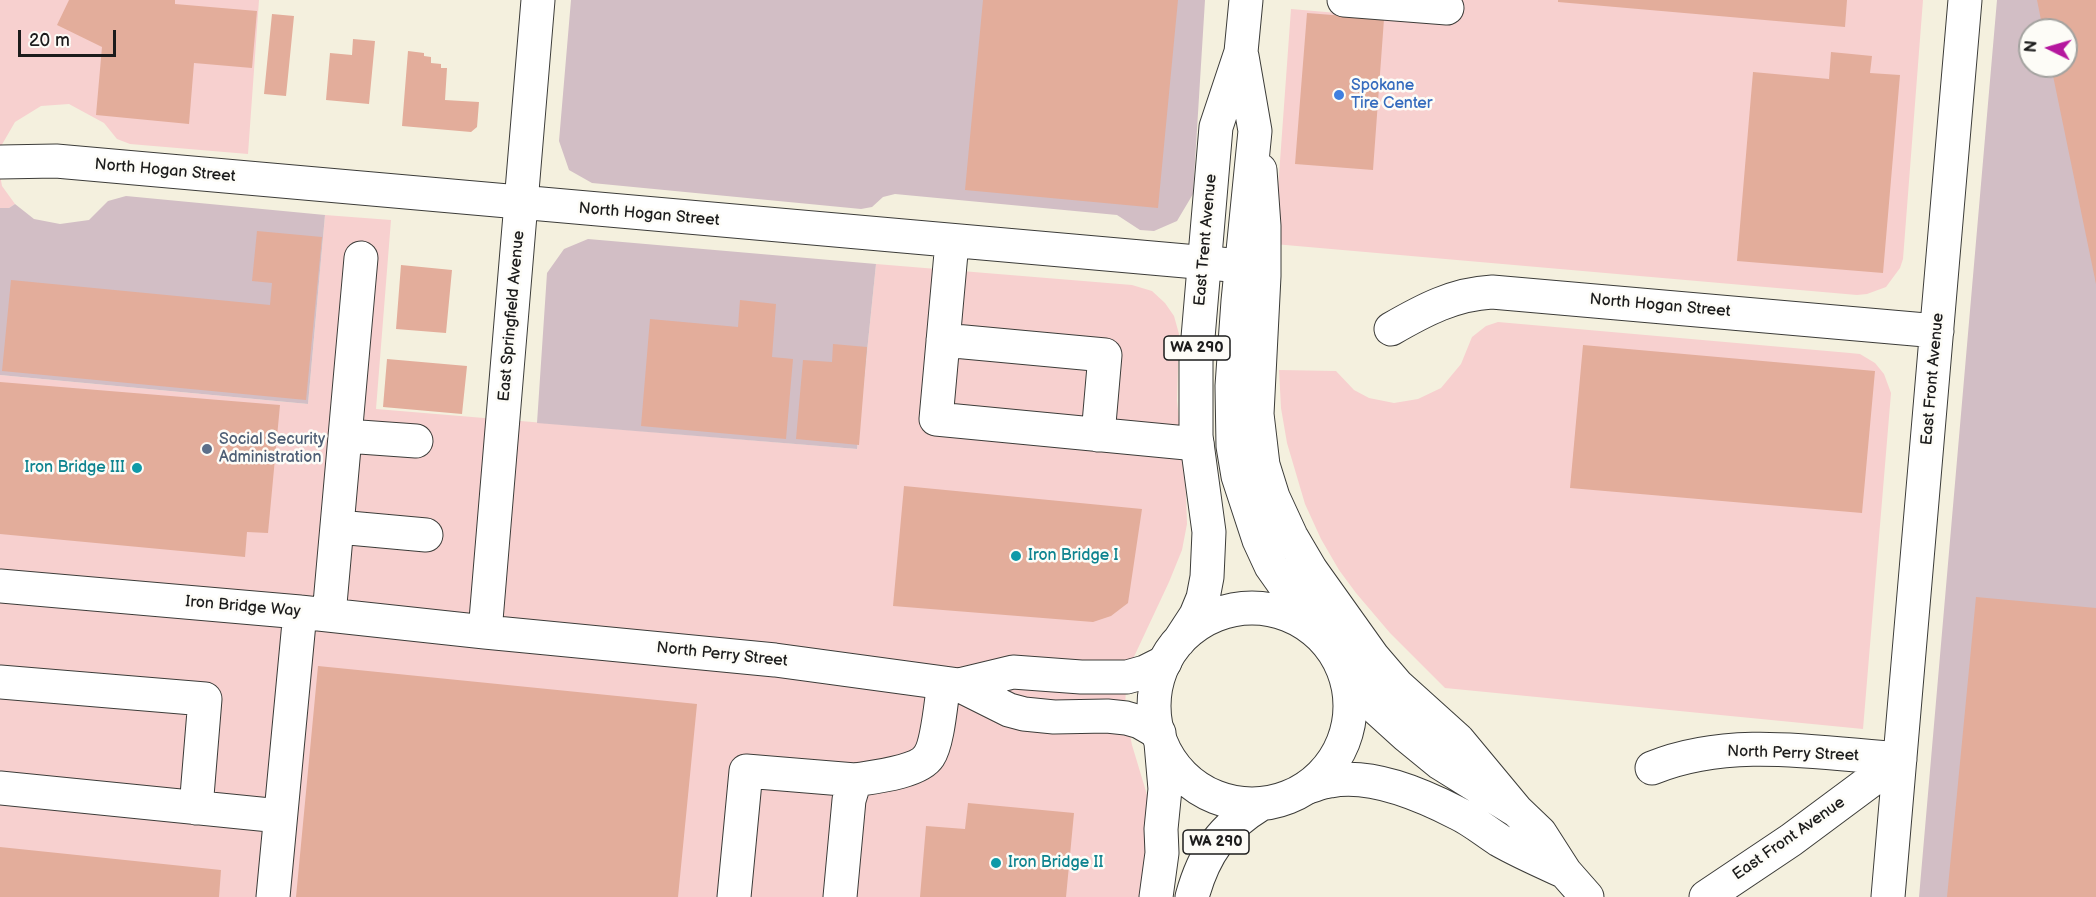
<!DOCTYPE html>
<html>
<head>
<meta charset="utf-8">
<style>
  body { margin:0 }
  #map { position:relative; width:2096px; height:897px; overflow:hidden; background:#f4f0de; font-family:"Balsamiq Sans",sans-serif }
  canvas { display:block }
  .north { position:absolute; left:2018px; top:18px; width:60px; height:60px; box-sizing:border-box; background:#fdfcf7; border:2px solid #a3a29f; border-radius:50%; rotate:275deg; font-size:16px; font-weight:700; line-height:24px; text-align:center; color:#1c1c1c }
  .north::after { content:''; display:block; margin:auto; width:21px; height:27px; background:#b5179e; clip-path:polygon(50% 0,100% 100%,50% 72%,0 100%) }
  .scale { position:absolute; left:18px; top:30px; width:98px; height:27px; box-sizing:border-box; border:3px solid #1c1c1c; border-top:0; padding-left:8px; font-size:18px; line-height:21px; white-space:nowrap; color:#1c1c1c; -webkit-text-stroke:4px #fdfcf7; paint-order:stroke }
</style>
</head>
<body>
<div id="map">
<canvas width="2096" height="897"></canvas>
<div class="north">N</div>
<div class="scale">20 m</div>
</div>
<script>
const ctx = document.querySelector('canvas').getContext('2d');
ctx.lineJoin = 'round';
function fill(path, color) { ctx.fillStyle = color; ctx.fill(path, 'evenodd'); }
function stroke(path, color, width, dash) { ctx.strokeStyle = color; ctx.lineWidth = width; ctx.lineCap = dash ? 'butt' : 'round'; ctx.setLineDash(dash || []); ctx.stroke(path); }
function write(font, color, halo, rows, align = 'center') {
  ctx.font = font + ' "Balsamiq Sans",sans-serif'; ctx.lineWidth = 5; ctx.setLineDash([]); ctx.textBaseline = 'middle'; ctx.strokeStyle = halo; ctx.fillStyle = color; for (const [text, x, y, turn = 0] of rows) {
    ctx.save(); ctx.translate(x, y); ctx.rotate((+turn || 0) * Math.PI / 180); ctx.textAlign = isNaN(turn) ? turn : align; if (halo) ctx.strokeText(text, 0, 0); ctx.fillText(text, 0, 0); ctx.restore();
  }
}
fill(new Path2D(`
  M0,0H259L248,154L130,144L117,139L104,123L69,104L41,106L15,122L0,148Z
  M1456,0H1923L1903,259L1900,268L1886,287L1867,294L1857,295L1274,244L1291,9L1454,23Z
  M0,175L2,186L15,204L9,208H0Z
  M325,215L391,220L376,409L857,449L876,264L1132,285L1152,291L1165,303L1174,316L1179,334L1177,400L1186,494L1187,524L1182,550L1169,582L1132,661L1126,686L1125,711L1132,745L1151,808L1141,897H0V375L308,404Z
  M1498,322L1850,353L1860,354L1875,363L1884,374L1891,393L1863,729L1445,688L1390,633L1356,593L1339,570L1321,539L1305,504L1287,443L1281,408L1279,370L1336,371L1354,390L1369,398L1394,403L1418,399L1441,388L1461,364L1472,337L1486,326Z`), '#f7d0cf');
fill(new Path2D(`
  M571,0H1205L1193,194L1177,221L1154,231L1140,230L1117,215L895,194L883,197L872,207L861,209L592,183L569,170L559,141Z
  M1997,0H2096V897H1919ZM2030,30H2066V66H2030Z
  M126,196L325,215L308,404L0,375V208H9L15,204L34,219L60,224L89,220L108,201Z
  M588,239L876,264L857,449L537,423L547,273L564,249Z`), '#d2bec5');
fill(new Path2D(`
  M69,0H175V4L257,11L252,68L194,63L189,124L96,115L102,47L57,25Z
  M983,0H1178L1158,208L965,190Z
  M1558,0H1847L1845,27L1558,2Z
  M2037,0H2096V284L2051,66H2066V30H2043Z
  M1307,13L1384,19L1373,170L1295,164Z
  M272,14L294,16L286,96L264,94Z
  M353,39L375,41L369,104L326,100L330,53L352,55Z
  M408,51L424,53V56L431,57V63L441,64V68H447L445,100L479,102L477,127L471,132L402,126Z
  M1831,52L1872,56L1870,73L1900,75L1883,273L1737,261L1753,72L1829,79Z
  M257,231L322,237L306,400L2,371L11,280L270,305L272,283L252,281Z
  M401,265L452,270L446,333L396,329Z
  M740,300L776,304L772,357L793,359L786,439L641,426L650,319L738,327Z
  M833,344L867,347L859,445L796,439L803,360L832,362Z
  M1583,345L1875,371L1862,513L1570,488Z
  M387,359L467,366L462,414L383,407Z
  M0,382L280,405L268,533L247,532L245,557L0,534Z
  M904,486L1142,509L1128,603L1111,616L1093,622L893,606Z
  M1976,597L2096,608V897H1947Z
  M318,666L697,704L678,897H296Z
  M968,803L1074,813L1066,897H920L926,826L965,829Z
  M0,847L221,870L219,897H0Z`), '#e3ad9b');
const minor = new Path2D(`
  M1344,0L1447,8
  M0,162L56,161L1242,266
  M1260,170L1264,226V276L1257,414L1263,465L1273,497L1291,536L1311,570L1373,657L1397,685L1458,740L1517,811
  M952,242L936,419L1197,444
  M1391,329C1424,310 1454,294 1492,292L1937,331
  M943,340L1105,355L1098,435
  M346,436L416,441
  M338,527L426,535
  M0,586L300,612L485,632L775,660L959,685L1009,710L1024,714L1054,717L1107,716L1126,718L1140,722L1159,733
  M329,615L361,258
  M485,632L538,0
  M1344,670L1364,697L1407,736L1440,763L1517,811L1540,833L1565,872L1587,897
  M0,682L205,699L196,808
  M959,685L1013,672L1081,677H1127L1145,672L1165,662
  M1652,768C1730,736 1819,753 1900,759
  M1308,787C1315,785 1322,782 1330,781C1371,773 1420,794 1457,813C1472,820 1485,831 1499,840C1520,852 1543,862 1565,872
  M0,788L280,816
  M273,897L300,612
  M734,897L746,771L855,780
  M840,897L849,800L855,780C874,777 919,772 929,756C938,743 941,700 944,683
  M1706,897L1791,840L1900,759
  M1888,897L1965,0`);
const major = new Path2D(`
  M1242,56L1255,131L1238,301L1232,386L1233,446L1238,476L1259,540L1271,566L1314,627
  M1154 706a98 98 0 1 1 196 0a98 98 0 1 1-196 0Z
  M1179,641L1196,615L1203,598L1207,577L1209,532L1196,436V361L1216,127L1241,52L1246,0
  M1156,897L1162,853L1161,829L1165,789L1161,743
  M1192,897C1204,853 1222,828 1261,804`);
stroke(minor, '#3c3c39', 35);
stroke(major, '#3c3c39', 35);
stroke(minor, '#fff', 33);
stroke(major, '#fff', 33);
for (const [x, y, r, color] of [
  [1339,95,6,"#3f7fe0"],
  [207,449,6,"#5c6f8a"],
  [137,468,6,"#0f9aa8"],
  [1016,556,6,"#0f9aa8"],
  [996,863,6,"#0f9aa8"]
]) { const dot = new Path2D(); dot.arc(x, y, r, 0, 2 * Math.PI); ctx.fillStyle = color; ctx.fill(dot); stroke(dot, '#fdfcf7', 2); }
for (const [x, y, w] of [
  [1197,348,66],
  [1216,842,66]
]) { const box = new Path2D(); box.roundRect(x - w / 2, y - 12, w, 24, 4.5); ctx.fillStyle = '#fdfcf7'; ctx.fill(box); stroke(box, '#1c1c1c', 1.5); }
write('bold 15px', '#1c1c1c', null, [
  ["WA 290",1197,348],
  ["WA 290",1216,842]
]);
write('16px', '#366cbe', '#fdfcf7', [
  ["Spokane",1351,86],
  ["Tire Center",1351,104]
], 'left');
write('16px', '#1c1c1c', '#fdfcf7', [
  ["North Hogan Street",165,171,5],
  ["North Hogan Street",649,215,5],
  ["East Trent Avenue",1206,240,-85],
  ["North Hogan Street",1660,306,5],
  ["East Springfield Avenue",512,316,-85],
  ["East Front Avenue",1933,379,-85],
  ["Iron Bridge Way",243,607,5],
  ["North Perry Street",722,655,6],
  ["North Perry Street",1793,754,2],
  ["East Front Avenue",1789,839,-35]
]);
write('16px', '#4e5e75', '#fdfcf7', [
  ["Social Security",219,440],
  ["Administration",219,458]
], 'left');
write('16px', '#0d838f', '#fdfcf7', [
  ["Iron Bridge III",125,468,"right"],
  ["Iron Bridge I",1028,556],
  ["Iron Bridge II",1008,863]
], 'left');
</script>
</body>
</html>
